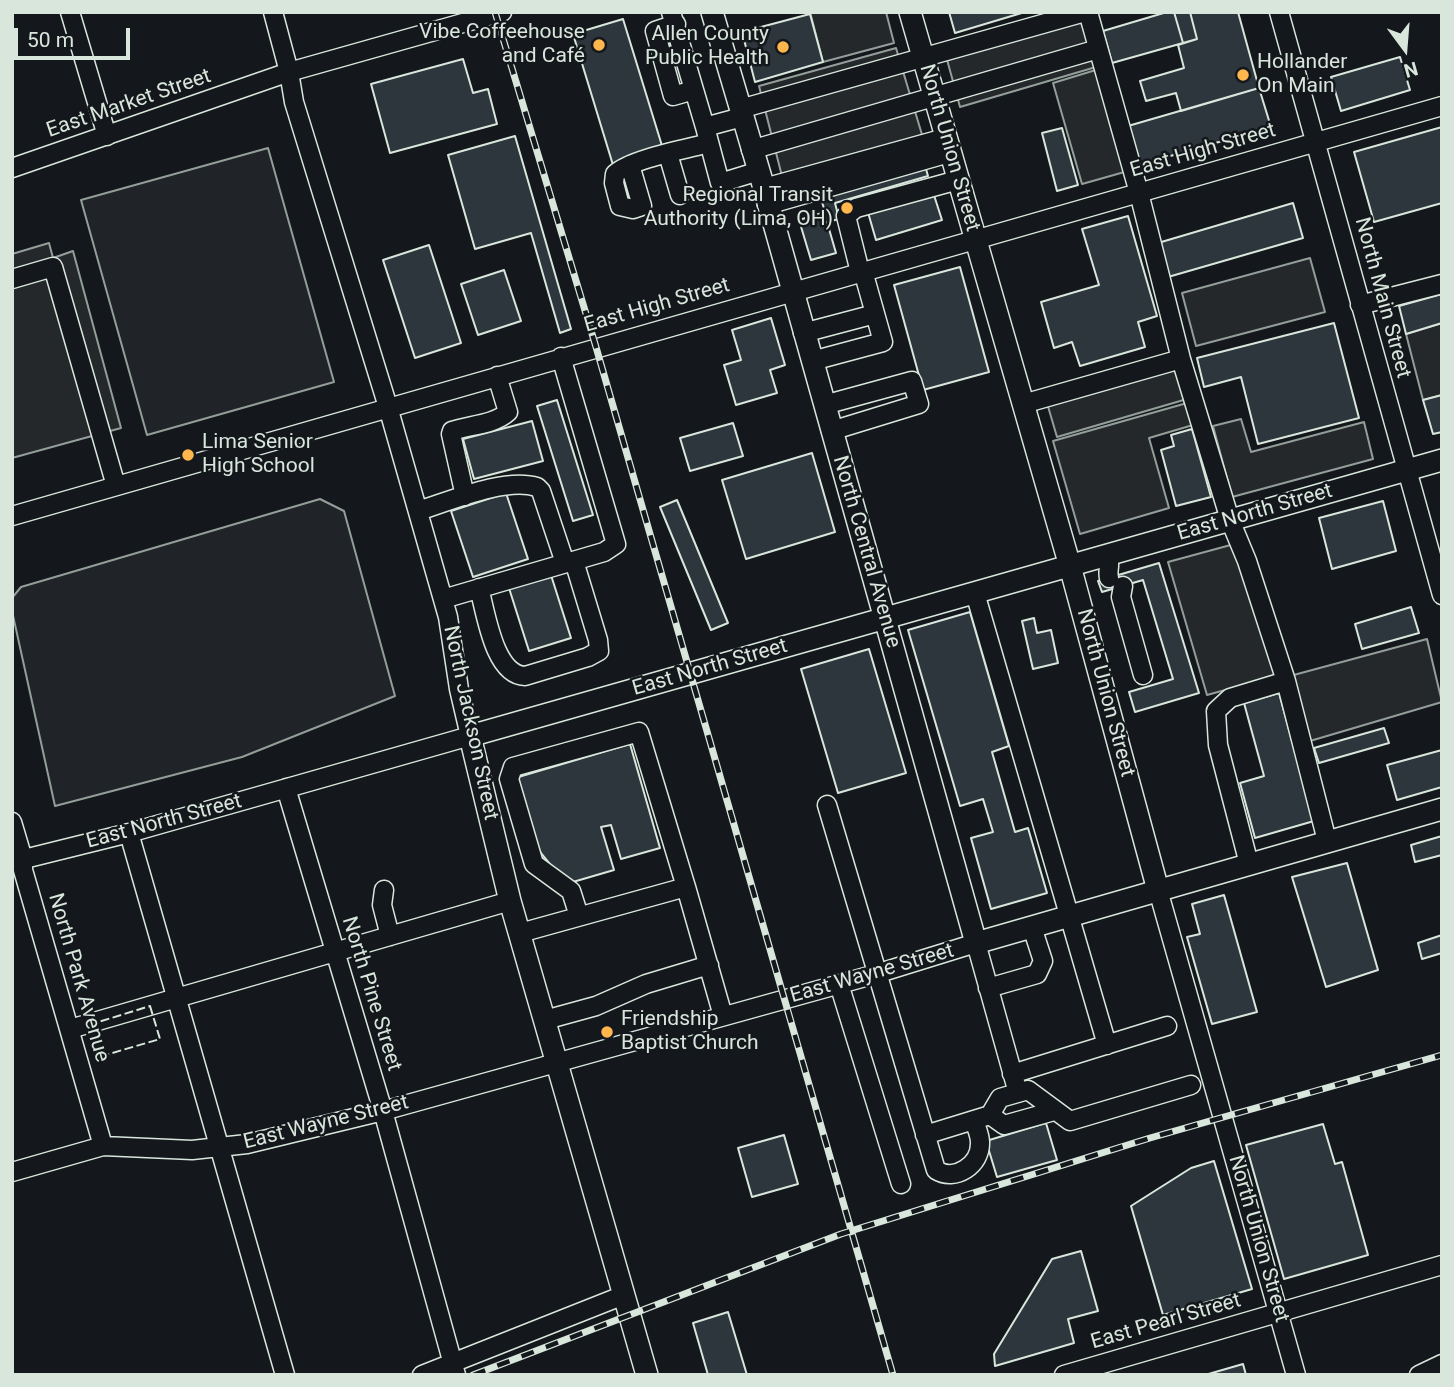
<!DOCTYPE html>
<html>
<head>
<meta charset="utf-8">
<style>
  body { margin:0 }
  #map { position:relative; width:1454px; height:1387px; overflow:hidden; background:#14181c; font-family:Roboto,sans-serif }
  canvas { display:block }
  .frame { position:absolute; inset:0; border:14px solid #d8e6dc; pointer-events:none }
  .north { position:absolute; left:1370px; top:14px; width:70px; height:70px; -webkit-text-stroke:5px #14181c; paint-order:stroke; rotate:164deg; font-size:19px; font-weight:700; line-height:28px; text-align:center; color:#d8e6dc }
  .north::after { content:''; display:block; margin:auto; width:24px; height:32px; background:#d8e6dc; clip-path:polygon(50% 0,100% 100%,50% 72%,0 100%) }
  .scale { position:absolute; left:14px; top:28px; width:116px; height:32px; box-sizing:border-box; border:4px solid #d8e6dc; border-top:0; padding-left:9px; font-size:21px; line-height:24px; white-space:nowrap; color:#d8e6dc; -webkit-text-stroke:5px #14181c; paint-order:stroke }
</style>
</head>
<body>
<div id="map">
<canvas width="1454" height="1387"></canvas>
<div class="frame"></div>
<div class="north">N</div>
<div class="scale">50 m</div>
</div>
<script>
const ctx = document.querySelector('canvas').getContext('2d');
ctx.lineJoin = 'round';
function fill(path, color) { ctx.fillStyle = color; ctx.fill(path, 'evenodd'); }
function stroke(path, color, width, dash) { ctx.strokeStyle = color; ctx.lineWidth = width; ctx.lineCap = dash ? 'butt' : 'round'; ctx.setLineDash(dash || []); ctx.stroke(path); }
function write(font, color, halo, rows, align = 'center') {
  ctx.font = font + ' Roboto,sans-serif'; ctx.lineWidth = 5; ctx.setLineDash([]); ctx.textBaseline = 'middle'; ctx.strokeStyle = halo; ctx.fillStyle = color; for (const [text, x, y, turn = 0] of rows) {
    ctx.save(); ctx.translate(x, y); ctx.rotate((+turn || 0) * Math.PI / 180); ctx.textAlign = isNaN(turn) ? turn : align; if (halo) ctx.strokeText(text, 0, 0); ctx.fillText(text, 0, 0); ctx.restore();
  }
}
const green = new Path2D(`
  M268,148L334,382L147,435L81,200Z
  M320,499L344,511L395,696L242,757L55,806L12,611V598L21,587Z`);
fill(green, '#202428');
stroke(green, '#939e99', 2);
const parking = new Path2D(`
  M810,12H886L894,43L823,62Z
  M1081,12L1096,67L960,107L943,45Z
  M896,48L926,148L785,188L759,86Z
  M1099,69L1128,171L1082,184L1053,83Z
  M49,243L53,258L73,251L121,428L12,458V254Z
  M1310,258L1325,312L1196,346L1182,293Z
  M1442,323V395L1423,400L1406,334Z
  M1177,365L1187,399L1057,437L1047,403Z
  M1187,403L1193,425L1149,438L1169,508L1080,534L1053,441Z
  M1241,419L1251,452L1364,422L1373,459L1232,497L1213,426Z
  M1238,543L1276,676L1207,695L1168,562Z
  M1427,639L1442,702L1310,741L1290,676Z`);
fill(parking, '#24282b');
stroke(parking, '#939e99', 2);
const building = new Path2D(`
  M949,12H1025L955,33Z
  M1167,12H1174L1183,43L1112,63L1103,31Z
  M1174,12H1190L1197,39L1183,43Z
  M1190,12H1238L1259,88L1181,111L1176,93L1146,101L1140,81L1184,68L1178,45L1197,39Z
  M810,14L823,62L755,82L742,32Z
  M623,19L663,149L613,165L573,34Z
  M1400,57L1410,90L1341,111L1331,77Z
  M463,59L473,93L488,89L497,124L390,153L371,84Z
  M1259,88L1271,127L1139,165L1128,126Z
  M1442,127V203L1374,222L1354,152Z
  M1062,128L1078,185L1057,191L1042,133Z
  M515,136L571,329L560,333L531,233L475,249L448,155Z
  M924,162L928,176L835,203L839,219L827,222L836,253L811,260L799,220L825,212L819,192Z
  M932,189L942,220L876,240L867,209Z
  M1293,203L1303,238L1168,277L1158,243Z
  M1128,216L1157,316L1138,322L1145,347L1080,366L1072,342L1054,348L1041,302L1099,285L1082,229Z
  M429,245L461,343L415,358L383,260Z
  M960,267L989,372L923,390L894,285Z
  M504,270L521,321L478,335L461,284Z
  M1442,294V323L1406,334L1399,306Z
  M771,318L785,365L770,370L777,393L736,405L724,365L741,360L732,330Z
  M1334,323L1359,418L1258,444L1241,377L1204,387L1197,358Z
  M1442,395V432L1433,434L1423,400Z
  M557,400L593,515L573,521L537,406Z
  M532,421L543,461L474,479L463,439Z
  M733,423L743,456L690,471L680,438Z
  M1192,429L1211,497L1176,506L1161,450L1174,446L1171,435Z
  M812,453L835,532L746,559L722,480Z
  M506,493L528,559L473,577L451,511Z
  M677,500L728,623L711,630L660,507Z
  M1383,501L1396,551L1332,569L1319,518Z
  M1159,563L1199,693L1135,712L1129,692L1173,679L1143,580L1102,592L1098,581Z
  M550,572L571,638L529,651L508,585Z
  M1411,607L1419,633L1362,649L1355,624Z
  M970,612L1009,746L992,752L1015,832L1028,828L1047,893L991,909L971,838L993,832L983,799L960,806L908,630Z
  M1034,618L1037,633L1051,630L1058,663L1033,669L1022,621Z
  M869,649L906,773L838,793L801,669Z
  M1279,693L1314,821L1255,838L1240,783L1264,776L1244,703Z
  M1384,728L1389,743L1319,763L1314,748Z
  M630,744L660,848L621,859L611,825L601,827L614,870L566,884L536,847L515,778Z
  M1442,750V787L1397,800L1387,765Z
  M1442,836V855L1415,862L1411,845Z
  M1347,863L1378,970L1326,987L1292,877Z
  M1224,895L1257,1012L1212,1024L1187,937L1200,934L1192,904Z
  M1442,935V953L1422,959L1418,943Z
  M1046,1123L1057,1160L997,1177L986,1141Z
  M1323,1124L1335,1164L1342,1162L1368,1255L1284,1279L1246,1145Z
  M784,1135L798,1184L752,1197L738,1148Z
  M1214,1161L1252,1289L1163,1315L1131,1206L1191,1168Z
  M1081,1251L1098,1311L1068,1319L1074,1343L995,1366L994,1354L1052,1259Z
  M728,1312L747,1375H708L693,1323Z
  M1243,1364L1246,1375H1205Z`);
fill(building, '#2c363c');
stroke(building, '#d8e6dc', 2);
const minor = new Path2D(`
  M70,12L107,136
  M671,12L705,127
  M1088,12L1139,193L1181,359L1230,520L1247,561L1286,681L1327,841
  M1279,12L1442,595
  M676,24L655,31L673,96L694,90
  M740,109L1085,12
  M742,117L705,127L720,183L759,171
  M751,150L1098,49
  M668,154L680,195
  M630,165L642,206L633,209L620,206L614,183L615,174C631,159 686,149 709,143
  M12,168L289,72L502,12
  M764,188L945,138
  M767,205L949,153
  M860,272L846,216L856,208L958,180
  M12,279L53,267L116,486
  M1360,305L1442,284
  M803,333L875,314
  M812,361L883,342L863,271
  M1023,404L1181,359
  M824,405L912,381L919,404L831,431
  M465,496L451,434L452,431C469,425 494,425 508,412L497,376
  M418,511C450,501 505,477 537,487L541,491L565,563
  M12,516L1442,106
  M1108,555C1111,566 1107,570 1109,578
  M1123,586L1121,597L1143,675
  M479,588C486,613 494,675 525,676L588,657L599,651L598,640L574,561
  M975,593L1107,1045
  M443,599L604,552L616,544L561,357
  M286,788L383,1111L456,1375
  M827,805L936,1170C955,1182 981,1165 980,1142C980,1135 976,1127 974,1120
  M12,822L23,859V870L103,1146
  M129,833L285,1375
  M12,862L129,833L470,736L459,689L448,617L388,407L294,102L289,72L273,12
  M1249,864L1218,745L1216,711L1230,698L1286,681
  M384,890L382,905L390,936
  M1158,890L1296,1375
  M579,916L571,891L534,864L509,779L513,767L639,732L686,887
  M520,933L686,887L723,1016
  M839,984L901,1184
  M988,988L1037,974L1043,961L1032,927
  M545,1020L596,1006L646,984L709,965
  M70,1029L510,901
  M1012,1074L1167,1026
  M990,1115L1004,1125L1054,1111
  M925,1135L990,1115L1000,1098L1028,1090L1070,1121L1191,1085
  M12,1172L103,1146L192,1150L247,1144L383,1111L876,974L976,943L1018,1093
  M422,1375L624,1295
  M1064,1375L1442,1265
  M1419,1375L1442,1364`);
const major = new Path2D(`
  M712,12L764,188L976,943L1442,809
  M910,12L1070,566L1158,890
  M647,1375L510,901L470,736L1442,460`);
stroke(minor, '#d8e6dc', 21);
stroke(major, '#d8e6dc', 24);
stroke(minor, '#14181c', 18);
stroke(major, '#14181c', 21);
const rail = new Path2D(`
  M495,12L596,347L893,1375
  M473,1375L841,1234L1150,1138L1442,1055`);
stroke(rail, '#d8e6dc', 7);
stroke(rail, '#14181c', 4.5, [13]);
stroke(new Path2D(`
  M150,1006L160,1039L102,1056L92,1024Z`), '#d8e6dc', 2, [9, 3.5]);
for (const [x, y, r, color] of [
  [599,45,7,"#ffb74d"],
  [783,47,7,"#ffb74d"],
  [1243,75,7,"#ffb74d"],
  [847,208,7,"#ffb74d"],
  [188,455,7,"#ffb74d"],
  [607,1032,7,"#ffb74d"]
]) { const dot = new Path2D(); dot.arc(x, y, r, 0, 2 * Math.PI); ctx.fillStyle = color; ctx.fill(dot); stroke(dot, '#14181c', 2.5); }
write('21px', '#d8e6dc', '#14181c', [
  ["Vibe Coffeehouse",585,33],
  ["and Café",585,57],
  ["Allen County",769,35],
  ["Public Health",769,59],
  ["Hollander",1257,63,"left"],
  ["On Main",1257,87,"left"],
  ["Regional Transit",833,196],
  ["Authority (Lima, OH)",833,220],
  ["Lima Senior",202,443,"left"],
  ["High School",202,467,"left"],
  ["Friendship",621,1020,"left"],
  ["Baptist Church",621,1044,"left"]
], 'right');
write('21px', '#d8e6dc', '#14181c', [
  ["East Market Street",129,104,-19],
  ["North Union Street",949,148,74],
  ["East High Street",1203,151,-16],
  ["North Main Street",1382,298,75],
  ["East High Street",657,306,-16],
  ["East North Street",1255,513,-16],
  ["North Central Avenue",866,552,74],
  ["East North Street",710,668,-16],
  ["North Union Street",1105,693,75],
  ["North Jackson Street",470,723,78],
  ["East North Street",164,822,-15],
  ["East Wayne Street",872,974,-16],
  ["North Park Avenue",78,978,74],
  ["North Pine Street",371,994,73],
  ["East Wayne Street",326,1123,-14],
  ["North Union Street",1258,1239,74],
  ["East Pearl Street",1166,1322,-16]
]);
</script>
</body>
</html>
